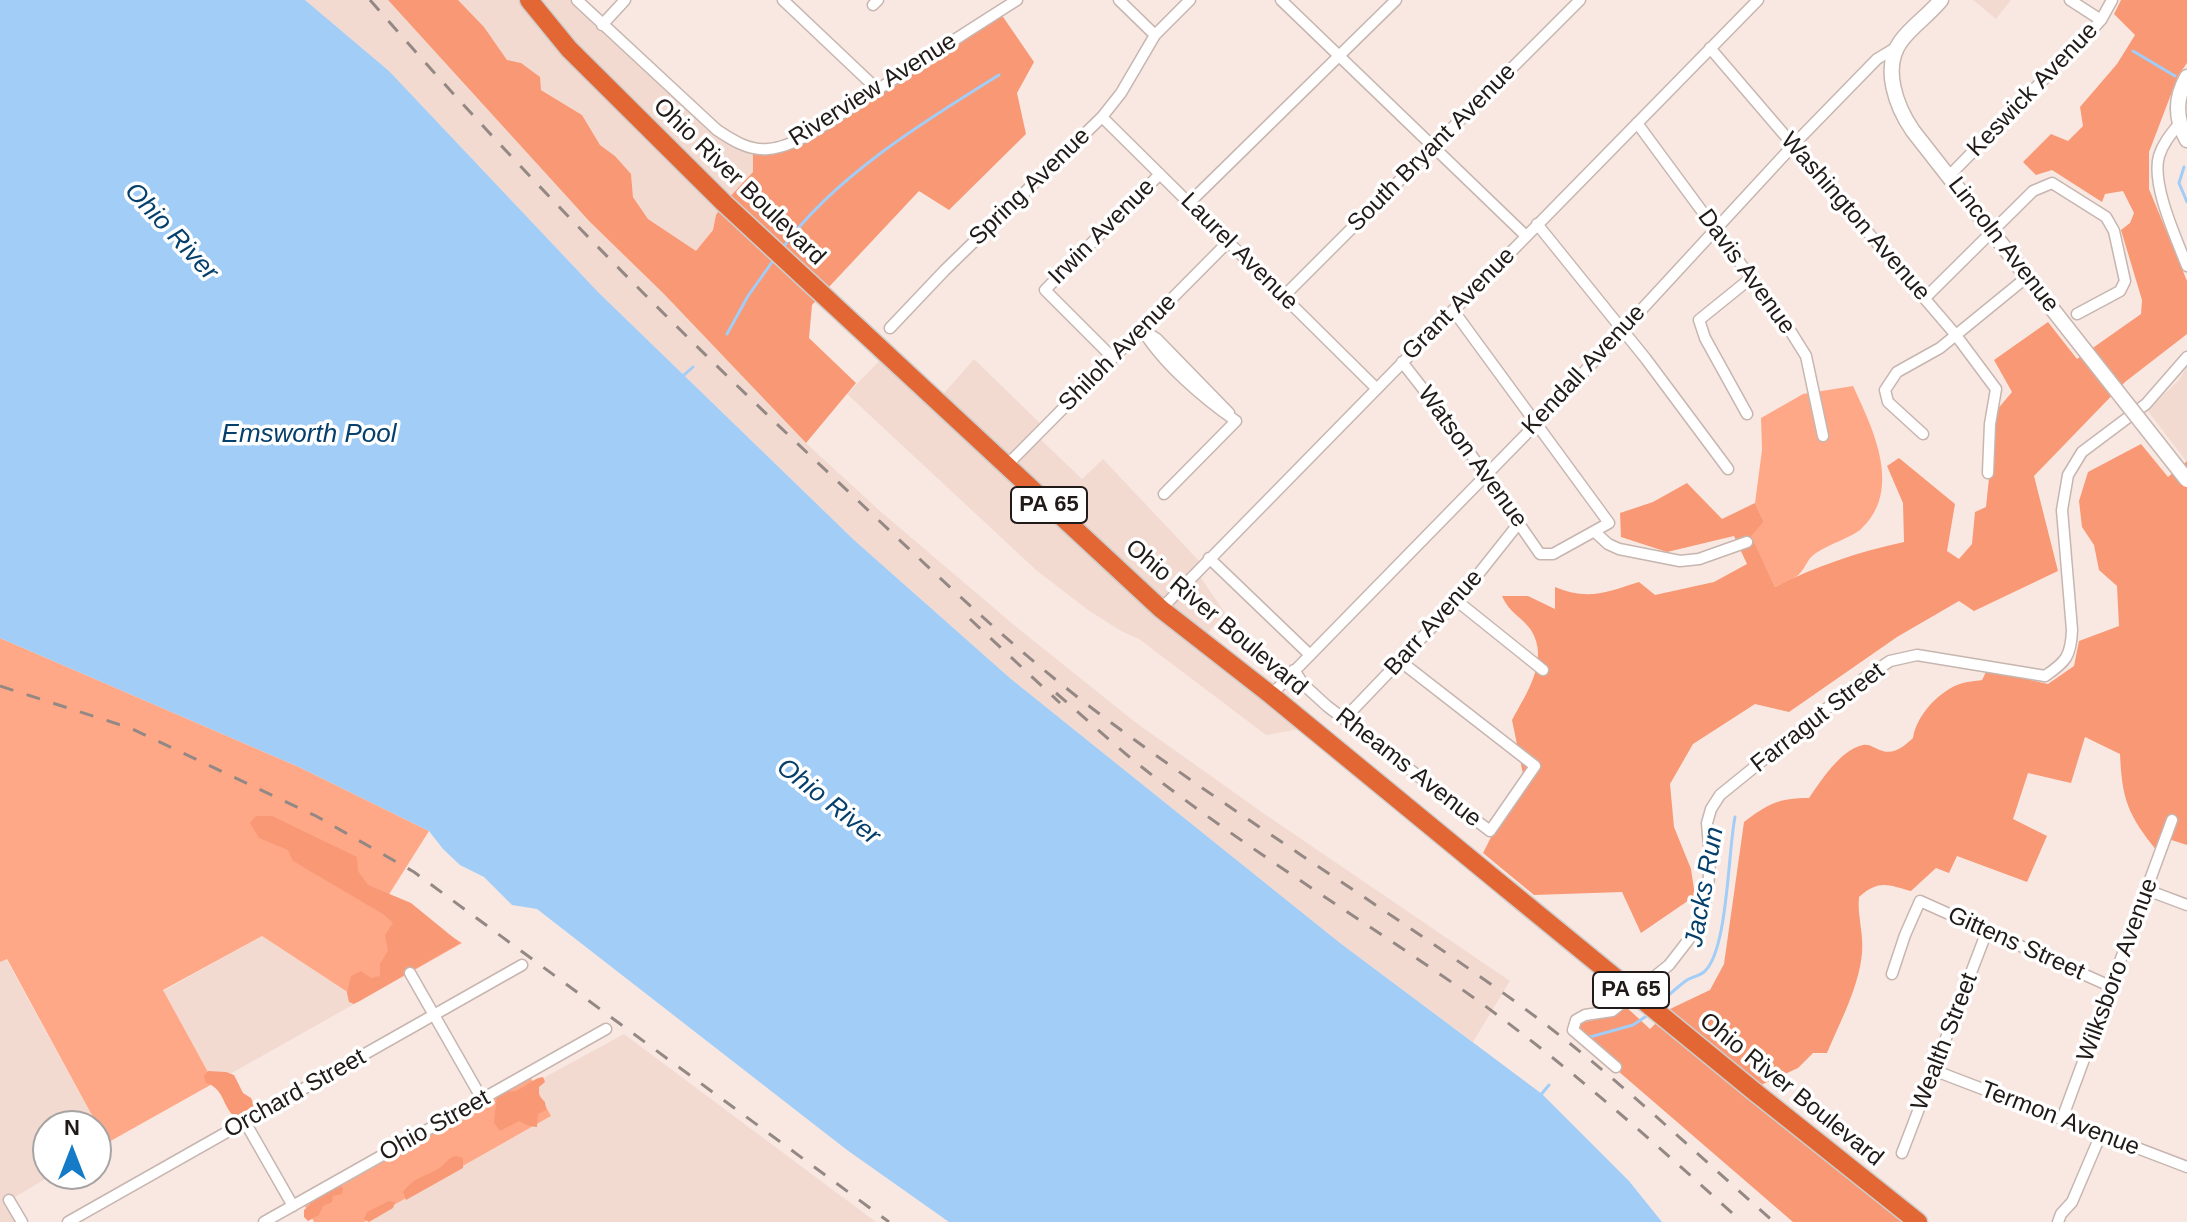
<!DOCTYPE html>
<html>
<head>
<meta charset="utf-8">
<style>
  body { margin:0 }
  #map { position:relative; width:2187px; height:1222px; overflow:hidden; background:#f9e8e2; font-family:Arial,sans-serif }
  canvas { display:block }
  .north { position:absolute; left:32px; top:1110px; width:80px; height:80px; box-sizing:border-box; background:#fff; border:2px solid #a6a3a3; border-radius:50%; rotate:0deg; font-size:22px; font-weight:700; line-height:32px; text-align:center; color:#201a18 }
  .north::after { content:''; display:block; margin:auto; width:28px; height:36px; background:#167bc6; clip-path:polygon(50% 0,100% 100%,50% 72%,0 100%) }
</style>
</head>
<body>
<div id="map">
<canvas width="2187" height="1222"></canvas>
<div class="north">N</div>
</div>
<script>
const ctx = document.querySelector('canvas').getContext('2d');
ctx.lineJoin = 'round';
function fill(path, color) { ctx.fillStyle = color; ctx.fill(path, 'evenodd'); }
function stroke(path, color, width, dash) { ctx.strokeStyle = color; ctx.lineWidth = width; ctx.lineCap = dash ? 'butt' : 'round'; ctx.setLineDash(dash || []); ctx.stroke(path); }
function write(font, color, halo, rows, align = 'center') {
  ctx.font = font + ' Arial,sans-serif'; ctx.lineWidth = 7; ctx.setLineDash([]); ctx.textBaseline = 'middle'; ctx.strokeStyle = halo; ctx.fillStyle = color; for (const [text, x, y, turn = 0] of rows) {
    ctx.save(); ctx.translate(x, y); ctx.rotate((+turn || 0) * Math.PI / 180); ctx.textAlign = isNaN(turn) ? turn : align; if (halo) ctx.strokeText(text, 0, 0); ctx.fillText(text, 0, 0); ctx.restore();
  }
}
fill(new Path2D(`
  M305,0H388L590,222L664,294L806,443L880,511L1014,625L1135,722L1266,815L1510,981L1473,1042L1340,943L1011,679L854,540L598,292L389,71Z
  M458,0H577L717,129L753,148V172L724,203L716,215L713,230L696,252L648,219L633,196L631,174L615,156L600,145L582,115L540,89L507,60L484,27Z
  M1973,0H2011L1996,19Z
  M886,354L937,401L974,359L1044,427L1037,436L1082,479L1103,459L1203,565L1197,572L1225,613L1202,640L1311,727L1266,735L1139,639L1121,631L1088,610L1036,570L847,394Z
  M2187,367V461H2186L2147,410L2178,381Z
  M262,936L355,997L358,1002L214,1083L163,991Z
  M6,959L107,1143L96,1150V1126H48V1174H54L10,1200L22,1222H0V962Z
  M624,1034L876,1222H364L551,1116L534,1083Z`), '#f3dad1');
fill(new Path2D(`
  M1853,386C1873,429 1904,491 1860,530C1851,537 1828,545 1816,553C1807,559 1807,565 1801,572C1796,579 1783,583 1775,587L1750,536L1764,522L1755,503L1762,450L1761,418L1803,394Z
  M0,638L299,767L429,831L388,896L462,943L358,1002L355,997L262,936L163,990L214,1083L107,1143L7,959L0,962Z
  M531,1078L551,1116L364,1222H314L305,1206Z`), '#ffa888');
fill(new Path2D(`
  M388,0H458L484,27L507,60L521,63L540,77L541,90L582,115L600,145L615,156L631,174L633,197L648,219L696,251L713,230L716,215L724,203L753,172V148L784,145L999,11L1034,62L1017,93L1026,134L949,210L919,191L812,305L809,338L856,383L806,443L664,294L590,222Z
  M2121,0H2187V63L2178,76L2149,152V189L2187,281V334L2125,382L2034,476L2058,571L1974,611L1959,601L1897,637L1789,712L1755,704L1693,744L1670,784L1674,827L1691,869L1695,896L1641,933L1622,892L1534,895L1483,853L1523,774L1512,720C1526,694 1550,660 1531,630C1521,616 1510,614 1502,596H1528L1555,609V587C1588,601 1607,592 1639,582L1655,595L1714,582L1747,564L1734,536L1667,552L1621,537L1620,513L1653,502L1687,483L1722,519L1755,503L1764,522L1751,536L1775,587C1816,566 1858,552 1904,542L1903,503L1887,466L1899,458L1955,504L1947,551L1959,559L1972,544L1975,512L1986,507L1996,411L2012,392L1994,360L2048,322L2077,359L2141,314L2142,300L2121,230L2130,223L2134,213L2123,191L2105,194L2102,202L2052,170L2036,175L2023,162L2051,134L2068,141L2083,126L2080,107L2117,64L2135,35L2114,14Z
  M2141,444L2168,477L2187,461V845L2162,837L2157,851C2128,815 2122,800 2120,754L2085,737L2071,783L2028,773L2013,819L2047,836L2027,882L1957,856L1949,873L1936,868L1911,891C1888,885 1879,879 1859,897C1857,915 1864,934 1862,953C1859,987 1840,1022 1827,1053H1813L1798,1068L1763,1084L1749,1099L1902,1222H1793L1618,1071L1622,1065L1579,1030L1580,1023L1617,1015L1624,1005L1650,1029L1670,1009L1710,990L1724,964L1744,822C1768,804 1778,798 1809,798C1821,781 1840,750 1863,745C1871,744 1873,748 1880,750C1894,756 1904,746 1913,738C1916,717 1936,694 1957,685C1964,682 1975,681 1982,680L1987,670L2048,684L2074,666L2079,641L2119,626L2117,586L2099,570L2094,545L2082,527L2079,501L2088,472Z
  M256,816H272L357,857L358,871L368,885L411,903L460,943L354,1004L349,1002L347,993L351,976L361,971L371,978L380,976V964L388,951L385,935L393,923L383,914L293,861L288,850L259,838L250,823Z
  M208,1071L226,1072L234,1075L243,1093L251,1098L255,1107L253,1116L242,1122C221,1112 227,1089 206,1083L204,1076Z
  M543,1077L545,1082L539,1087V1096L545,1102L546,1110L538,1114L537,1127L529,1126L519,1121L500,1131L494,1123L497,1094L505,1090C521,1096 528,1079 543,1077Z
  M456,1156L463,1158V1168L406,1200L403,1192C416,1175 427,1177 441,1167C447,1162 448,1158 456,1156Z
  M340,1184L343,1189L342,1194L333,1196L332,1202L323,1206L319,1215L308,1221L304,1217V1210L310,1205L311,1196Z
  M389,1201L395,1202L393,1208L369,1222L364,1219L367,1212Z`), '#f89874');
fill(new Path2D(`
  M0,0H305L389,71L598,292L854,540L1011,679L1340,943L1542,1094L1629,1181L1662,1222H949L847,1150L537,909L512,905L484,877L460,865L443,849L429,831L299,767L0,638Z`), '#a1cdf7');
stroke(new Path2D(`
  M2133,51L2175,76
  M2184,167L2179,183L2187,202
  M782,249C832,178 926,120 999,75
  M727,334L748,296L775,258
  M684,375L693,367
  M1659,1004C1668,996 1677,987 1687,980C1692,977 1699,976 1704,972C1728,952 1728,850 1735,817
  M1590,1037L1633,1025L1648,1015
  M1539,1097L1549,1085`), '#a1cdf7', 3);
const street = new Path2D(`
  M577,0L717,130C732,140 749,151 768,149C799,147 840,114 866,97C916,65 966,32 1017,0
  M783,0L878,90
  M1119,0L1155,35
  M1281,0L1526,236
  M2070,0L2101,20
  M873,5L878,0
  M602,25L625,0
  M1710,48L1955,334L1996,389L1990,424L1988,473
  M1102,117L1376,388
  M1637,123L1791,332L1806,356L1823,436
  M2179,124C2171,134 2163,143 2159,156C2151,184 2176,238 2187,266
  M1949,176L2092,30L2101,20L2112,0
  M1189,203L1396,0
  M1537,224L1646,359L1728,469
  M1284,296L1580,0
  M1925,298L2033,191L2052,183L2106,217L2114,231L2125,281L2120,291L2077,314
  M890,328L945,270L1102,117L1121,93L1155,35L1190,0
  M1142,329C1162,363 1203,398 1236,421
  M1143,330L1157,339L1229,413
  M1113,358L1045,290L1160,174
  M1402,362L1445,417L1540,554H1553L1609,523L1453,310
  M1747,414L1705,338L1699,320L1751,278
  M1923,434L1888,402L1885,390L1897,372L1940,348L2027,277
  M1007,465L1228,242
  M1164,494L1236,421
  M1595,532L1608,544L1619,549L1680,561L1699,559L1747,542
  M1209,558L1309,654
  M1457,601L1543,670
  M1161,609L1758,0
  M1294,670L1304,685L1327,706L1490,831L1535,766L1400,661
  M1271,695L1536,424L1799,139L1877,59L1897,47
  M1345,718L1457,601L1519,523
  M2147,890L2187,905
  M410,973L482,1099
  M1892,974L1905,935L1920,901L2112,987
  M1616,1067L1573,1030L1576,1020L1585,1015L1612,1011L1669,965L1700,925L1708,891L1710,857L1707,823L1711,809L1720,795L1863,679L1890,661L1917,655L2045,676C2066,662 2071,656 2072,630L2062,510L2068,475L2082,452L2146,404L2187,357
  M1933,1070L2187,1167
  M2062,1119L2172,820
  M245,1122L293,1206
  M1902,1153L1987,931
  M9,1200L22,1222
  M68,1222L522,965
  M264,1222L606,1029
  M2058,1222L2061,1214L2072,1202L2101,1134`);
const secondary = new Path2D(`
  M1941,0C1929,15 1912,26 1901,41C1881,68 1897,108 1913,131L2068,329
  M2187,77C2175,98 2175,119 2187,140`);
const highway = new Path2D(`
  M529,0L569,49L724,203L1161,609L1271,695L1507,889
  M1755,1092L1918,1222`);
stroke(street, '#c7b6b0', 13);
stroke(secondary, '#c7b6b0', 17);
stroke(highway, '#cecdcc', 21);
stroke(street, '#fff', 10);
stroke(secondary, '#fff', 14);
stroke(highway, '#e36734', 18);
stroke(new Path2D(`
  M370,0C516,168 672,326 834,478C918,557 1001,639 1093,709C1230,813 1378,902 1517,1003C1608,1069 1690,1148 1774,1222
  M970,619L1060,703
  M0,686L130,728L316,816L414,872L889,1222
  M1056,693C1085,718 1113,744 1143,768C1250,852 1367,922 1477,1000C1571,1068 1657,1145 1742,1222`), '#938884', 3, [14, 14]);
const secondaryBridge = new Path2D(`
  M2068,329L2187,480`);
const highwayBridge = new Path2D(`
  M1507,889L1755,1092`);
stroke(secondaryBridge, '#c7b6b0', 17, []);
stroke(highwayBridge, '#cecdcc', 21, []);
stroke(secondaryBridge, '#fff', 14);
stroke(highwayBridge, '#e36734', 18);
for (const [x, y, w] of [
  [1049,505,76],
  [1631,990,76]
]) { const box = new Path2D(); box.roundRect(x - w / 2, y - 18, w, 36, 6); ctx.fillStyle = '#fff'; ctx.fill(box); stroke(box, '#201a18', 2); }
write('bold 22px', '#201a18', null, [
  ["PA 65",1049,505],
  ["PA 65",1631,990]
]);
write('24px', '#201a18', '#fff', [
  ["Riverview Avenue",873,90,-32],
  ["Keswick Avenue",2033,90,-46],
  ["South Bryant Avenue",1432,148,-45],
  ["Ohio River Boulevard",739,182,44],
  ["Spring Avenue",1030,187,-44],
  ["Washington Avenue",1855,217,49],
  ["Irwin Avenue",1102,232,-45],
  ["Lincoln Avenue",2003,245,52],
  ["Laurel Avenue",1239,252,45],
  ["Davis Avenue",1746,272,54],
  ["Grant Avenue",1459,304,-45],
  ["Shiloh Avenue",1118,353,-45],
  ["Kendall Avenue",1584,370,-47],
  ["Watson Avenue",1472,457,54],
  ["Ohio River Boulevard",1216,618,40],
  ["Barr Avenue",1434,623,-48],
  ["Farragut Street",1818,718,-38],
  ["Rheams Avenue",1408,768,38],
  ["Gittens Street",2016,944,24],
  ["Wilksboro Avenue",2118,970,-70],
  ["Wealth Street",1945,1042,-69],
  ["Ohio River Boulevard",1791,1090,39],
  ["Orchard Street",295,1094,-29],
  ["Termon Avenue",2060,1119,21],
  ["Ohio Street",435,1126,-29]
]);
write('italic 26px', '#053f6b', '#fff', [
  ["Ohio River",171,232,47],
  ["Emsworth Pool",309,435],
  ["Ohio River",828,802,38],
  ["Jacks Run",1705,887,-80]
]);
</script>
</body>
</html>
